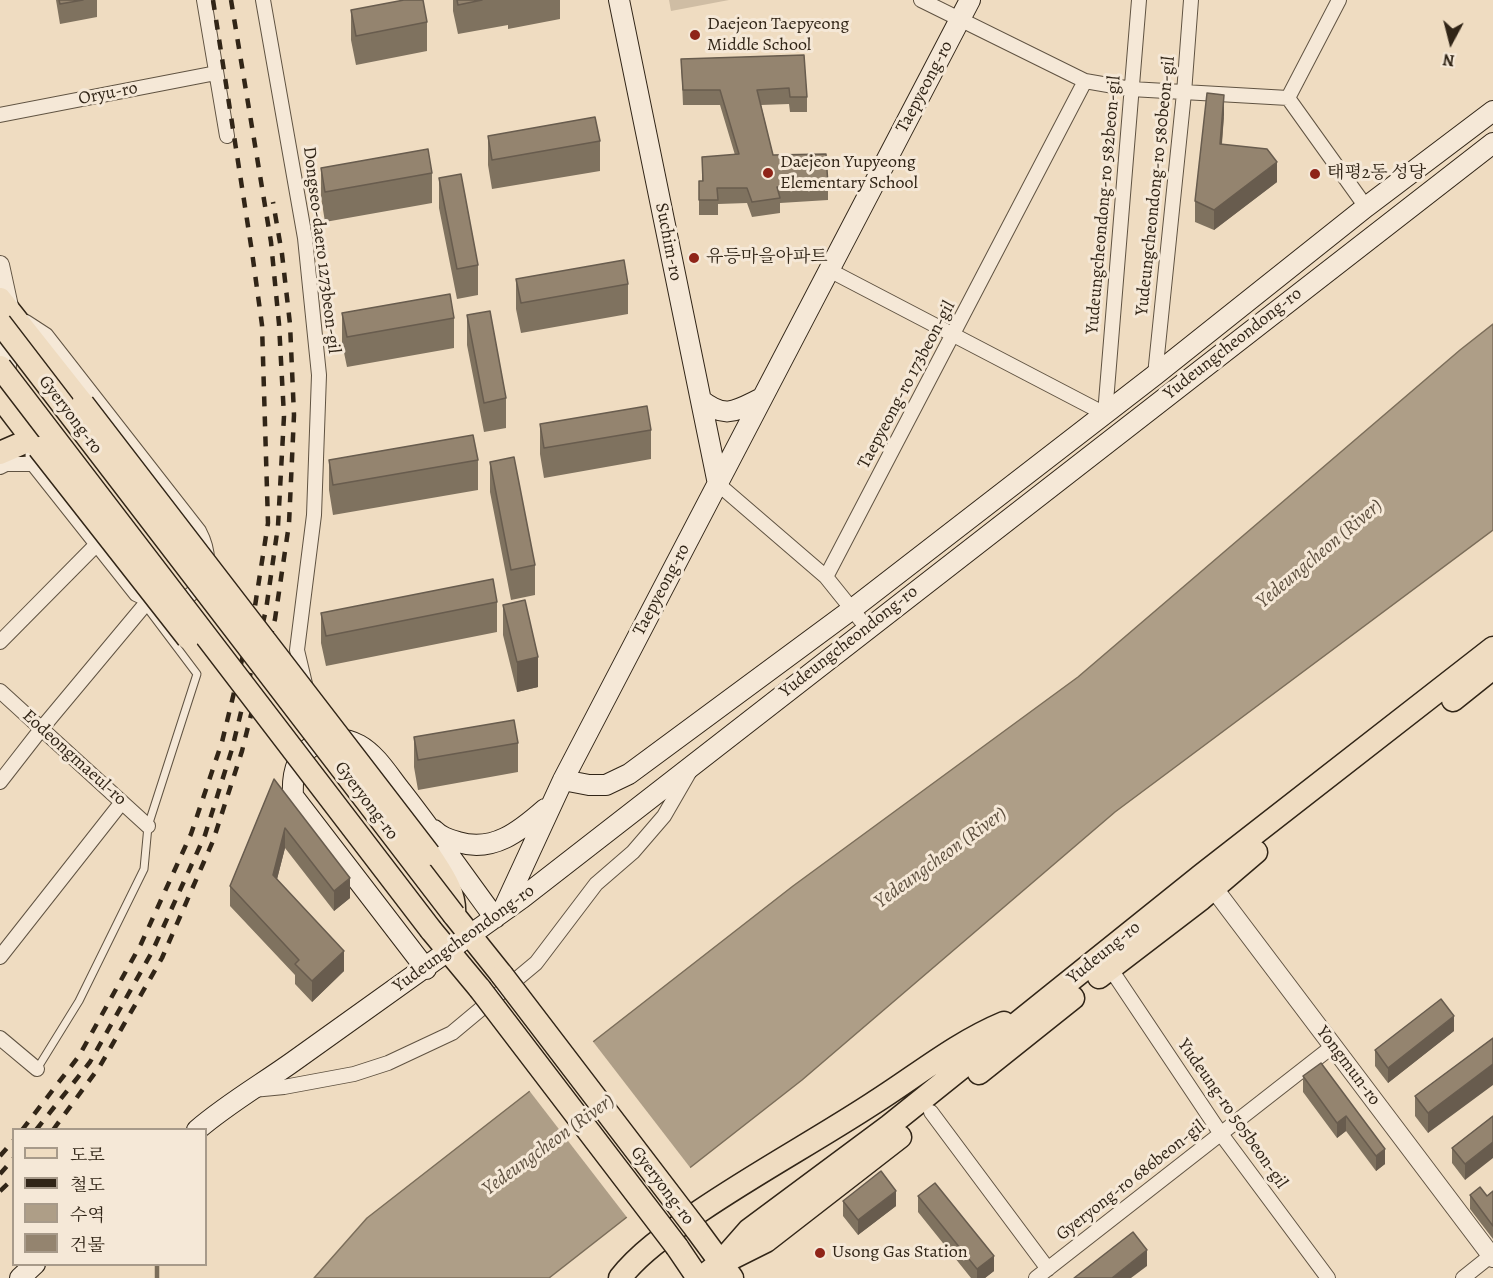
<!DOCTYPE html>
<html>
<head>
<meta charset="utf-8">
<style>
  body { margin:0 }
  #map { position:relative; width:1493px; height:1278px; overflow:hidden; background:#efdcc1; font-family:Alegreya,"Noto Serif KR",serif }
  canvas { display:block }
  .legend { position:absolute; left:12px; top:1128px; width:195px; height:138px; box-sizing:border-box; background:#f5e8d7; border:2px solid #a79a8a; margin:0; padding:8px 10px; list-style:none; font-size:18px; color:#312517 }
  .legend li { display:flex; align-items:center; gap:12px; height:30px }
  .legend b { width:30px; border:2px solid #a79a8a }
  .north { position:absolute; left:1421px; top:12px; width:60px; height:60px; -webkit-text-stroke:4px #f5e8d7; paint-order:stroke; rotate:187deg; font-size:16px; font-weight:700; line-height:24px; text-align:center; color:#312517 }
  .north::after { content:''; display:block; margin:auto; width:21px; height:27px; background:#312517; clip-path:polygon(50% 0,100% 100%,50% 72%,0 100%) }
</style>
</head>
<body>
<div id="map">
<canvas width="1493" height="1278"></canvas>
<ul class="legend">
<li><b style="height:8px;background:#efdcc1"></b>도로</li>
<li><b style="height:8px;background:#312517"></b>철도</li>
<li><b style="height:16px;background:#ae9e87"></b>수역</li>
<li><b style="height:16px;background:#94846f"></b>건물</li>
</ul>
<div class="north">N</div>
</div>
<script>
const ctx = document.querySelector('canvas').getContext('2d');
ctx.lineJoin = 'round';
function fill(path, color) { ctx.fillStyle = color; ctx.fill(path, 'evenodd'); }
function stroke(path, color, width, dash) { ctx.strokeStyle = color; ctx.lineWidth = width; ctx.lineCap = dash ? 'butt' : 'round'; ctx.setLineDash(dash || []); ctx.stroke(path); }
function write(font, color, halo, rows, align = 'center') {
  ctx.font = font + ' Alegreya,"Noto Serif KR",serif'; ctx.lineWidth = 6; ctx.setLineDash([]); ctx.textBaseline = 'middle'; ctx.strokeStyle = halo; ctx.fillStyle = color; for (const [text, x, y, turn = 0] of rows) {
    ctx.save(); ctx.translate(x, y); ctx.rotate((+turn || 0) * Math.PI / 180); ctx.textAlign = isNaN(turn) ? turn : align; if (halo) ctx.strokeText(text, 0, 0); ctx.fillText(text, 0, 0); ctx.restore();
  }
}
fill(new Path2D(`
  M669,0H729L671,11Z`), '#cfbda4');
const water = new Path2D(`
  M1493,324V530L1115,812L802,1080L549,1278H314L367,1218L793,886L1078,677L1460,350Z`);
fill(water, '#ae9e87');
stroke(water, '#7c6e5a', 1.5);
fill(new Path2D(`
  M591,1039L692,1170L629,1220L528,1089Z`), '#efdcc1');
stroke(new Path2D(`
  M157,1278V1264`), '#7c6e5a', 4.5);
const service = new Path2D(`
  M37,1069L79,1001L144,869L148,826L197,674L145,605`);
const minor = new Path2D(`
  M204,0L227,136
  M263,0L305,238L319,375L314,515L297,650L306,688
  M921,0L1085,81L1131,89L1288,98L1339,0
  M1288,98L1366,207
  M0,115L216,73
  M829,270L1105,414L1139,0
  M26,322L46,335L199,531C225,580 184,620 136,594L33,464L32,441
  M1155,375L1184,93L1191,0
  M0,467L6,464H33
  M718,484L826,577L867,628
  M826,577L1085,81
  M0,642L96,545
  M0,691L148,826
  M0,782L42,728L148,601
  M0,957L122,802
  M1110,968L1221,1134L1328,1278
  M0,1038L37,1069
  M253,1090L284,1087L354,1074L388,1063L452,1033L536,963L596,884L633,852L664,816L690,771
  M931,1112L1048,1269
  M1036,1278L1333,1046
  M1463,1278L1493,1254`);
const tertiary = new Path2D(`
  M0,265L10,311L6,382
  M1206,878L1493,1258`);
const secondary = new Path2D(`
  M619,0L718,484
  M701,400C726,420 737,410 762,398
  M563,780L589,785H606L629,774L851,610L1155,375L1366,207L1493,111
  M434,830C441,837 448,839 458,842C493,853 520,831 545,809
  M502,912L563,780L970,0
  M426,969L293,796C292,778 294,758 311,747C325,738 343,736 359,745C377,755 389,776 402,792C434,833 464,876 495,918
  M197,1130C227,1104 262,1084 294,1061C370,1007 446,953 522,898L1493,143
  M20,1278L35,1264`);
const primary = new Path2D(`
  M0,299L83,404
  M0,397L39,448
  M0,453L32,439
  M1453,700L1493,668
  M429,854C441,873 456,892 454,915L502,975
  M431,930L480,989
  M1099,977L1201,899L1256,852
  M979,1073L1073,998
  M696,1229L732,1278
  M677,1247L698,1278
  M730,1259L766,1241L900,1137
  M620,1278C641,1251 673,1230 700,1211C756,1173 815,1141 872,1104C915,1077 956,1043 1004,1023
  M701,1278L720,1263L749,1230L889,1126L1203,874L1493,648`);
stroke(service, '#605342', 9);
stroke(minor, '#605342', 16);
stroke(tertiary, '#605342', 20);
stroke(secondary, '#312517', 22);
stroke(primary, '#312517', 25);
stroke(service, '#f5e8d7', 7);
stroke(minor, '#f5e8d7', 14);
stroke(tertiary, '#f5e8d7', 18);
stroke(secondary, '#f5e8d7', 20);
stroke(primary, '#efdcc1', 22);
stroke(new Path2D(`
  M22,1130L79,1056L141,944L191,834L222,742L255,606L268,523L262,325L252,252L213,0
  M36,1130L90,1062L152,952L205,835L232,749L266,610L278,526L284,416L279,324L271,242L231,0
  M53,1130L100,1066L162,958L213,841L242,751L275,619L289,524L294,415L290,324L282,254L273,202
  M0,1156L14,1140
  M0,1174L14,1158
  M0,1191L14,1178`), '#312517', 4.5, [10, 10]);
const primaryBridge = new Path2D(`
  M0,323L454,915
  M0,367L431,930
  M83,404L429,854
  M39,448L188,638
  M502,975L696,1229
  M480,989L677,1247`);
stroke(primaryBridge, '#312517', 25, []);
stroke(primaryBridge, '#efdcc1', 22);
fill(new Path2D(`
  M56,0H97V17L60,24Z
  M453,0H560V19L508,29V25L458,34L453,11Z
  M351,10L427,22V51L356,65L351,40Z
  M804,55L807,97V112H790L789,104L761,105L773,155L828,185V200L780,203V213L752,217L747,203L718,204V215H699V181H702V157L735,155L720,105H683L681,59Z
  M1224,115L1222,144L1277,182L1214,230L1195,222V201Z
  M488,136L600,141V171L492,189L488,165Z
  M321,168L432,173V203L325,222L321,197Z
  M439,178L478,265V295L457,299L439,208Z
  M516,279L628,284V314L521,333L516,309Z
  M342,313L454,318V348L347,367L342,343Z
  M467,315L506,398V428L484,432L467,345Z
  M540,424L651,430V459L544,478L540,454Z
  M329,460H478V490L333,515L329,490Z
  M490,462L535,565V595L511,600L490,492Z
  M497,602V632L326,666L321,643V613Z
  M503,605L538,687L517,692L503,635Z
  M414,737L518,743V772L418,790L414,767Z
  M274,779L350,898L334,911L285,848L277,879L344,971L312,1002L295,984V975L230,906V886Z
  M1454,1031L1388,1083L1375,1066V1050Z
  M1493,1038L1428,1133L1415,1116V1096Z
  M1321,1063L1385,1164L1376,1171L1346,1131L1337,1138L1303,1092V1076Z
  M1493,1116L1465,1180L1452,1163V1148Z
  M1493,1191V1239L1470,1209V1195L1487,1196Z
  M918,1196L994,1271L985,1278H971L918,1212Z
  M843,1201L896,1206L858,1235L843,1216Z`), '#7f725f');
fill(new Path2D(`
  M1224,95V115L1220,164V144Z
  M1277,162V182L1214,230V210Z
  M538,657V687L517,692V662Z
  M285,828V848L273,895V875Z
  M350,878V898L334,911V891Z
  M344,951V971L312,1002V981Z
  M1454,1016V1031L1388,1083V1068Z
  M1493,1064V1085L1428,1133V1113Z
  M1346,1116V1131L1337,1138V1123Z
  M1493,1142V1158L1465,1180V1164Z
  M1385,1149V1164L1376,1171V1156Z
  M896,1191V1206L858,1235V1220Z
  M1147,1250V1266L1131,1278H1112Z
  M994,1256V1271L985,1278H977V1269Z`), '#685c4e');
const building = new Path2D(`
  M59,0H83L60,4Z
  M404,0H423L427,22L356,36L351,10Z
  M457,0H482L458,5Z
  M804,55L807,97H790L789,88L757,90L773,155L826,154L828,185L777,187L780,198L752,202L747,188H717L718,200H699V181H703L702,157L739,154L720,90H683L681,59Z
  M1207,93L1224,95L1220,144L1267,149L1277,162L1214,210L1195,201Z
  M595,117L600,141L492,160L488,136Z
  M428,149L432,173L325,192L321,168Z
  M461,174L478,265L457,269L439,178Z
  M624,260L628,284L521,303L516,279Z
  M450,294L454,318L347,337L342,313Z
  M490,311L506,398L484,403L467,315Z
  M647,406L651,430L544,448L540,424Z
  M473,435L478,460L333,485L329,460Z
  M514,457L535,565L511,570L490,462Z
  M493,579L497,602L326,636L321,613Z
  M525,600L538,657L517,662L503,605Z
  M514,720L518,743L418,760L414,737Z
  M274,779L350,878L334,891L285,828L273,875L344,951L312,981L295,964L299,960L230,886Z
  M1441,999L1454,1016L1388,1068L1375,1050Z
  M1493,1038V1064L1428,1113L1415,1096Z
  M1321,1063L1385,1149L1376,1156L1346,1116L1337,1123L1303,1076Z
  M1493,1116V1142L1465,1164L1452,1148Z
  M881,1171L896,1191L858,1220L843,1201Z
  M935,1183L994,1256L977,1269L918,1196Z
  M1480,1187L1487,1196L1493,1191V1226L1470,1195Z
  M1133,1232L1147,1250L1112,1278H1074Z`);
fill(building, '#94846f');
stroke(building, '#685c4e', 1.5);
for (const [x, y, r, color] of [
  [695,35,6,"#8f2418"],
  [768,173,6,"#8f2418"],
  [1315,174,6,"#8f2418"],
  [694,258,6,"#8f2418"],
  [820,1253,6,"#8f2418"]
]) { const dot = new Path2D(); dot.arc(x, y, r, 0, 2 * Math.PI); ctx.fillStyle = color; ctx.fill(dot); stroke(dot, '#f5e8d7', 2); }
write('18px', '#312517', '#f5e8d7', [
  ["Daejeon Taepyeong",707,25],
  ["Middle School",707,46],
  ["Daejeon Yupyeong",780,163],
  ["Elementary School",780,184],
  ["태평2동 성당",1327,174],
  ["유등마을아파트",706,258],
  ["Usong Gas Station",832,1253]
], 'left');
write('18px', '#312517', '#f5e8d7', [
  ["Taepyeong-ro",925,87,-62],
  ["Oryu-ro",108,94,-11],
  ["Yudeungcheondong-ro 580beon-gil",1156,186,-84],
  ["Yudeungcheondong-ro 582beon-gil",1104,205,-85],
  ["Suchim-ro",668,242,79],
  ["Dongseo-daero 1273beon-gil",321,250,83],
  ["Yudeungcheondong-ro",1233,344,-38],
  ["Taepyeong-ro 173beon-gil",907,385,-62],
  ["Gyeryong-ro",70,415,53],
  ["Taepyeong-ro",662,590,-62],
  ["Yudeungcheondong-ro",849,642,-38],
  ["Eodeongmaeul-ro",74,758,42],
  ["Gyeryong-ro",366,801,53],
  ["Yudeungcheondong-ro",464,939,-36],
  ["Yudeung-ro",1104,953,-39],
  ["Yongmun-ro",1348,1066,53],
  ["Yudeung-ro 505beon-gil",1232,1114,55],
  ["Gyeryong-ro 686beon-gil",1131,1181,-38],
  ["Gyeryong-ro",662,1186,53]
]);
write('italic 20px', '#5d4f3e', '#f5e8d7', [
  ["Yedeungcheon (River)",1320,554,-40],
  ["Yedeungcheon (River)",941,858,-36],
  ["Yedeungcheon (River)",549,1145,-36]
]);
</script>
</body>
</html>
